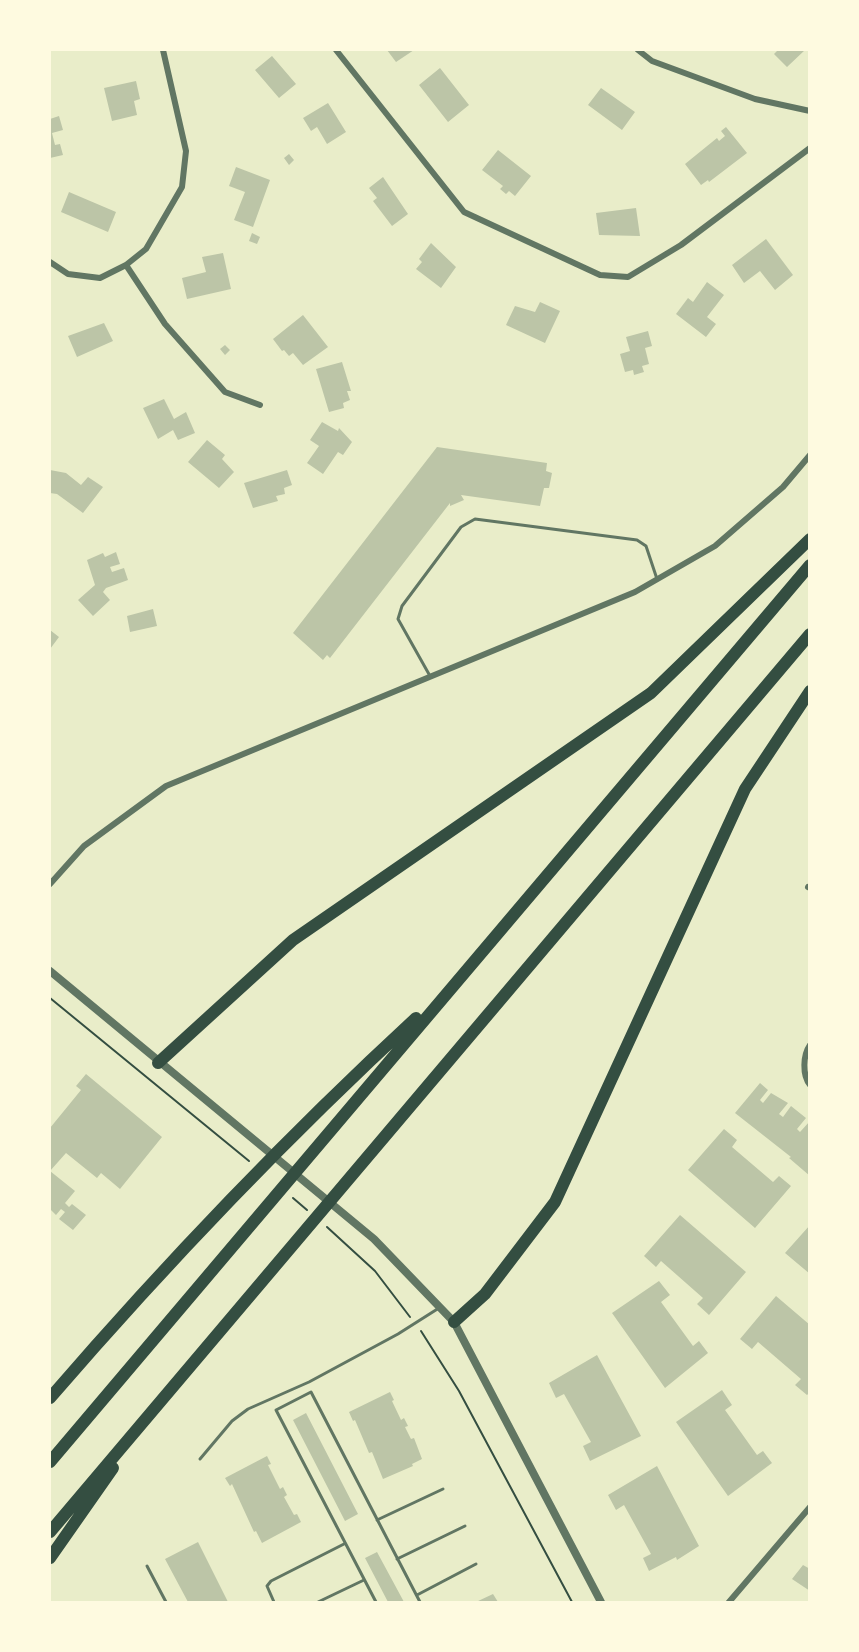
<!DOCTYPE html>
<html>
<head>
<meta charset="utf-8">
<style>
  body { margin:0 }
  #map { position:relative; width:859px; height:1652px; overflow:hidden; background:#e9edc9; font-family:"Source Sans 3",sans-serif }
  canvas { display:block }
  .frame { position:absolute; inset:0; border:51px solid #fefae0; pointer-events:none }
</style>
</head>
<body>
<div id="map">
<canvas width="859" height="1652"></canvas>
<div class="frame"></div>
</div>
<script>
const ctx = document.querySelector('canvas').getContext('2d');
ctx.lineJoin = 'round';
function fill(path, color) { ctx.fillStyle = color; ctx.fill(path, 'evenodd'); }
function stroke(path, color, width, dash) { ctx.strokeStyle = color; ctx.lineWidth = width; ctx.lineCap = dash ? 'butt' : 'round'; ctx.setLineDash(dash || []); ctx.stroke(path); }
fill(new Path2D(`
  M387,50H414L396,62Z
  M778,50H805L787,67L774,54Z
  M272,56L296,84L279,98L255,70Z
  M440,68L469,105L448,122L419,85Z
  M136,81L140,99L134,101L137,115L112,121L104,88Z
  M601,88L635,112L622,130L588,105Z
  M328,103L346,132L327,144L317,127L311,131L303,118Z
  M59,116L63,130L52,133L55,145L60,144L63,155L50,158V119Z
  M726,127L747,153L709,182L708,180L701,185L685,164L717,138L719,141L725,136L721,131Z
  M498,150L531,176L515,196L509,191L506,194L500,189L503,186L482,170Z
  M289,154L294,160L289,165L284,158Z
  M236,167L270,180L253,227L234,220L245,192L229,186Z
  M383,177L408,214L392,226L373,201L377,198L369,188Z
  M69,192L116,212L108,232L61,212Z
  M636,208L640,236L599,235L596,213Z
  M252,233L260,237L257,244L249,241Z
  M766,239L793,275L775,290L760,271L744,283L732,265Z
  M431,243L456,267L441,288L416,269L422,262L419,259Z
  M223,253L231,289L187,299L182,278L206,272L202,257Z
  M707,282L724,295L707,317L716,324L706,337L676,314L688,298L693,302Z
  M540,302L560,311L545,343L506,325L515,306L535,312Z
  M303,315L328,347L303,365L293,353L289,356L284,350L282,351L273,339Z
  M104,323L113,341L77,357L68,336Z
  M648,331L652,346L645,348L649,364L642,366L644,372L634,375L633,370L625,372L620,354L630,351L626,337Z
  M225,345L230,350L225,355L220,349Z
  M342,362L351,391H347L350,400L343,403L344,408L329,412L316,369Z
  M164,399L174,419L186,412L195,433L178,440L173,430L158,439L143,408Z
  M322,422L338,431L339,428L352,442L343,455L338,452L323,474L307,463L319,446L310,440Z
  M207,440L225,455L222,459L234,472L219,488L188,462Z
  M437,447L547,463L546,471L552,473L549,488H544L540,506L461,495L464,500L450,506V503L330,658L327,655L323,660L293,633Z
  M50,470L66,473L81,485L88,477L103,487L83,513L57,494L50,493Z
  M287,470L292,485L284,488L285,494L276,496L278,501L253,508L244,483Z
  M116,552L120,564L110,567L112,572L124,568L128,580L106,588L103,592L110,600L93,616L78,600L95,585L87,560L103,553L105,557Z
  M153,609L157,626L130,632L127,616Z
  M50,630L59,637L50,649Z
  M86,1074L162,1137L120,1189L101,1173L97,1178L66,1153L50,1171L75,1191L65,1203L69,1207L72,1204L86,1215L73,1230L59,1219L65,1212L61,1209L56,1215L50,1209V1128L81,1090L76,1086Z
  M760,1083L768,1090L760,1100L763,1103L771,1093L788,1103L779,1114L783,1117L791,1106L806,1118L797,1129L800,1132L810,1121V1176L789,1158L791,1157L735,1113Z
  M724,1129L737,1140L732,1147L773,1182L779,1176L791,1186L755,1228L688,1170Z
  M680,1215L746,1272L709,1315L697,1304L703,1298L661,1261L656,1267L644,1256Z
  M810,1225V1274L785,1253Z
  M659,1281L670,1295L661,1302L693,1346L699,1341L708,1353L665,1388L612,1313Z
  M776,1296L810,1325V1392L807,1395L795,1385L801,1379L758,1342L752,1349L740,1339Z
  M597,1355L641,1436L590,1461L583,1446L591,1442L564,1394L556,1398L549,1383Z
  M722,1390L732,1405L725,1410L757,1455L763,1451L772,1463L728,1496L676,1422Z
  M390,1392L394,1400L392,1401L401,1420L404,1418L408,1426L405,1427L411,1439L414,1438L422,1459L412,1464L413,1466L383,1479L372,1452L369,1453L355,1420L353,1421L349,1412Z
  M306,1413L358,1514L345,1521L293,1420Z
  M267,1456L271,1464L268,1465L280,1489L283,1487L287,1495L284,1497L294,1515L297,1514L301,1522L262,1543L256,1531L254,1532L232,1484L230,1486L225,1478Z
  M657,1466L699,1546L677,1560L676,1557L649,1571L643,1558L651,1554L624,1505L616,1510L608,1495Z
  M198,1542L228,1602H188L165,1559Z
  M377,1552L404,1602H388L365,1558Z
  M803,1565L810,1569V1591L792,1579Z
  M493,1594L498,1602H476Z`), '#bcc5a7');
stroke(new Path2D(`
  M50,998L249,1161
  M293,1198L307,1210
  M327,1227L375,1271L410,1317
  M421,1331L459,1391L572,1602`), '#344e41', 2);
stroke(new Path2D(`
  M430,676L398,619L402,606L461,527L475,519L637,540L646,546L657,579
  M200,1459L232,1421L248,1409L309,1382L398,1334L439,1308
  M377,1520L443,1489
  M397,1559L465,1526
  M147,1566L166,1602
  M417,1595L476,1564
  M274,1602L267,1586L271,1581L344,1544
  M318,1602L364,1580
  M376,1602L276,1410L311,1392L420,1602`), '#617663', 3);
stroke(new Path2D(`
  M336,50L464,212L600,275L628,277L681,245L810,148
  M638,50L652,61L755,99L810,111
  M50,262L68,274L100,278L126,265L146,249L182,187L186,151L163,50
  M126,265L165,324L225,392L260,405
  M50,884L84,846L166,786L635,592L715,546L783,487L810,455
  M808,887L810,888
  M810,1045C803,1055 802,1075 810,1085
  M729,1602L810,1507`), '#617663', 6);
stroke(new Path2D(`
  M50,971L374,1239L454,1322L601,1602`), '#617663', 8);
stroke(new Path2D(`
  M158,1063L293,940L651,693L810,539
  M454,1322L485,1294L555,1202L745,789L810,691
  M50,1398C164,1266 287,1137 416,1018
  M50,1462L810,565
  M50,1532L810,634
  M50,1558L113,1468`), '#344e41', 12);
</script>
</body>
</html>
